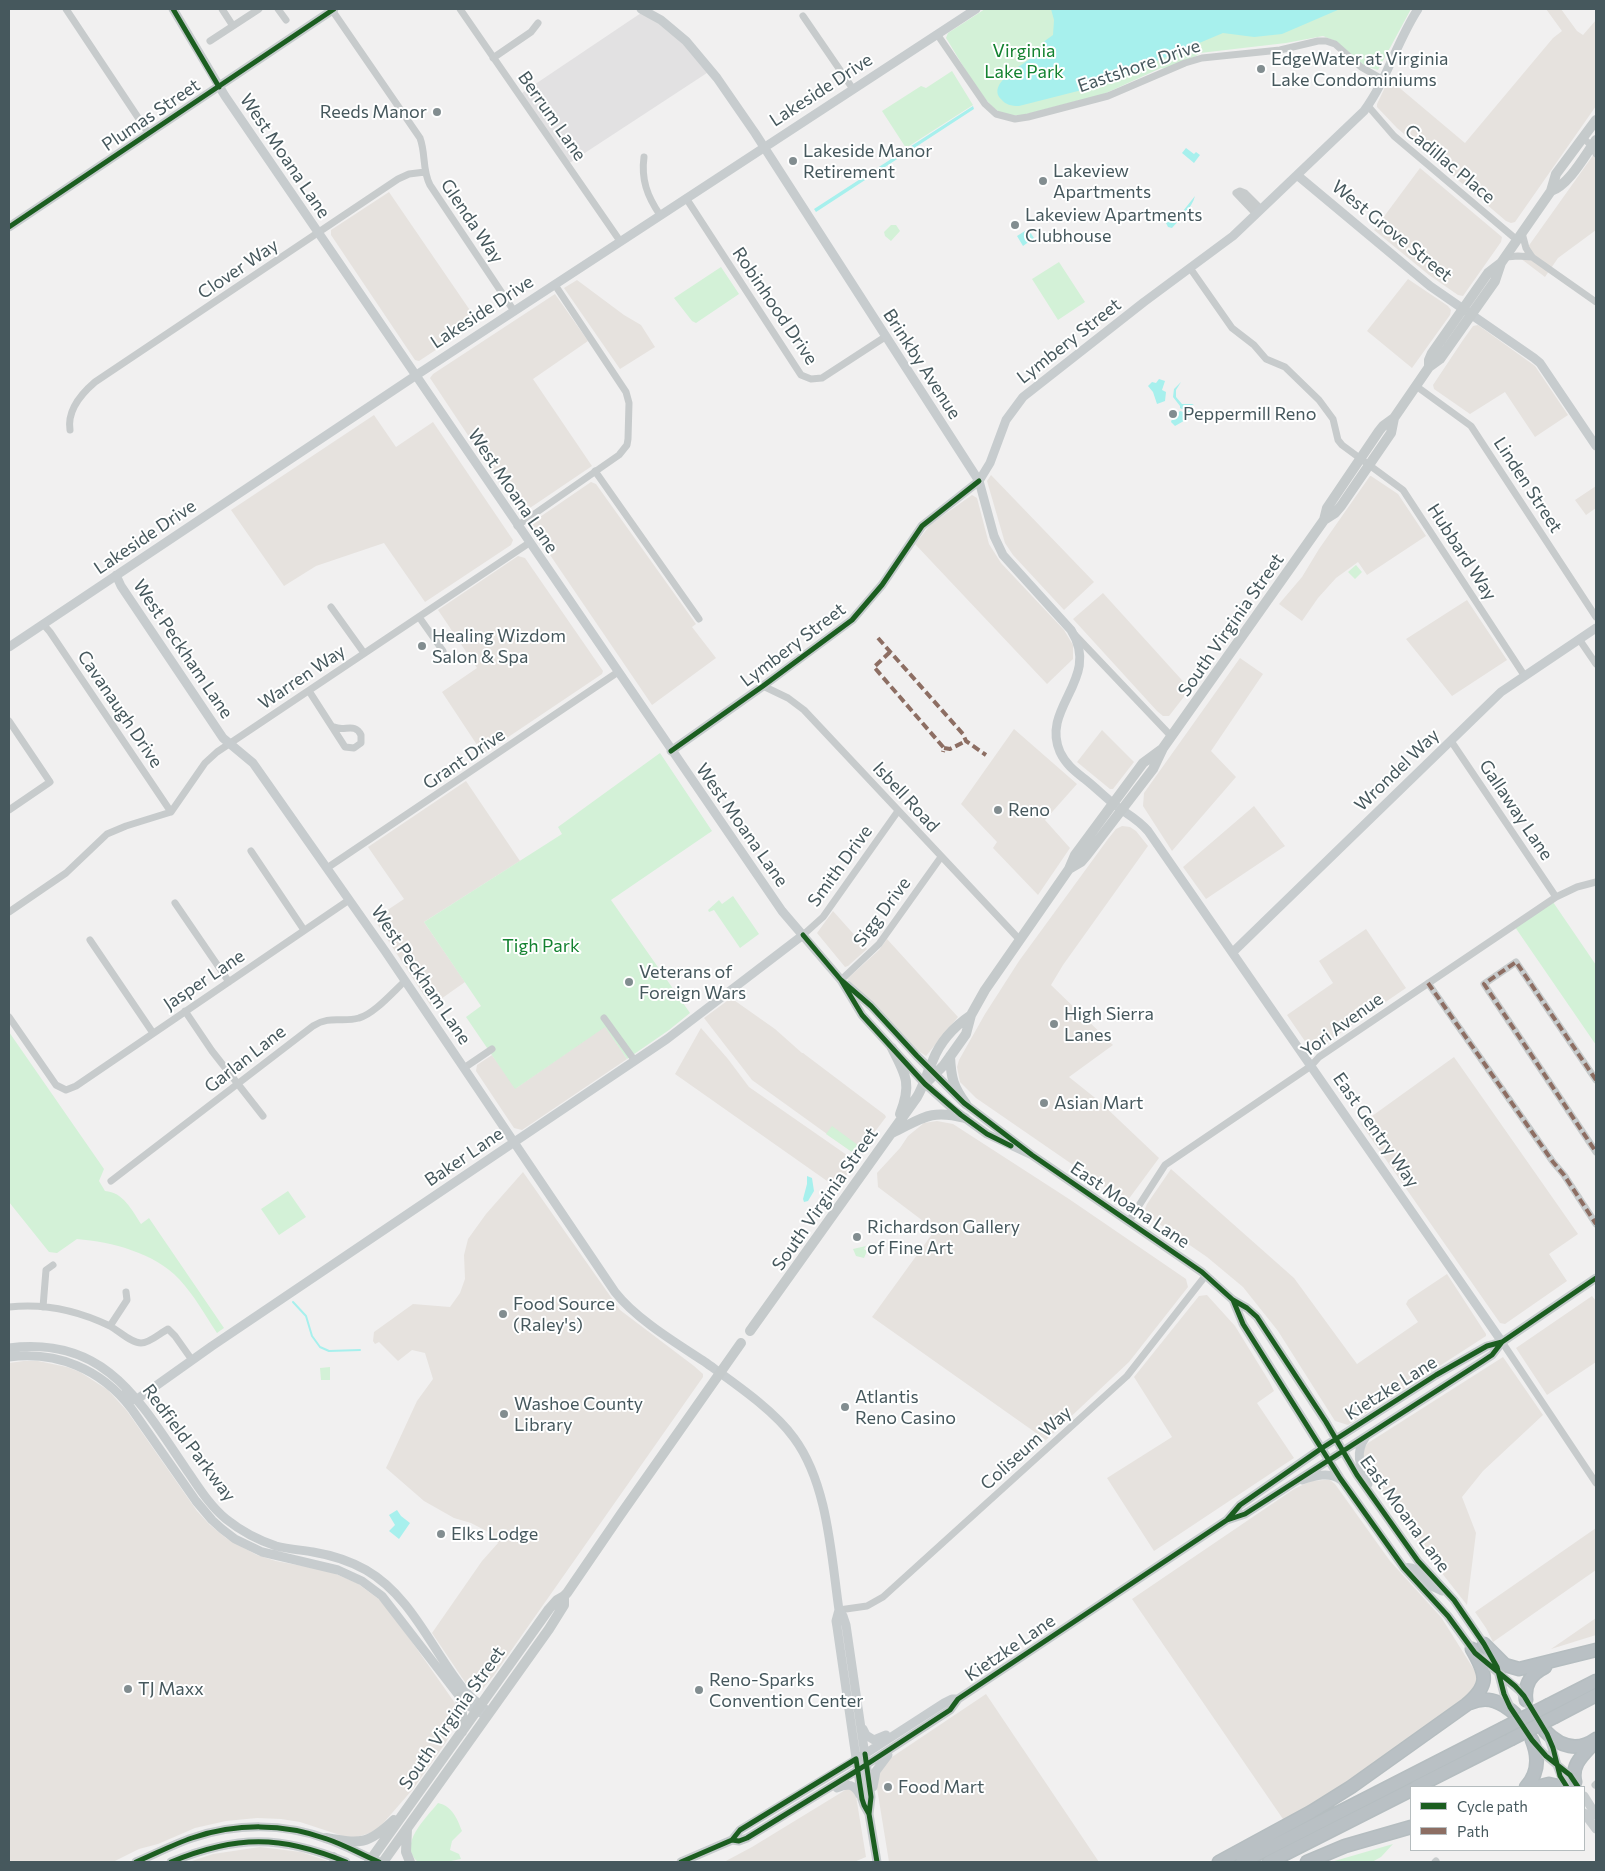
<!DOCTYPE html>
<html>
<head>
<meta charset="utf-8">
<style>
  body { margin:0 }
  #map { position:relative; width:1605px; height:1871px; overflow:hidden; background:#f1f0f0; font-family:Commissioner,sans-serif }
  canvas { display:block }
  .frame { position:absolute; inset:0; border:10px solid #46585d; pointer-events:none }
  .legend { position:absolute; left:1410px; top:1786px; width:175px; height:65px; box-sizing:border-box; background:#fff; border:1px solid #b5bcbe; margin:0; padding:6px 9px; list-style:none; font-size:15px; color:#46585d }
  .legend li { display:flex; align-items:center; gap:10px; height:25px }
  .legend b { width:25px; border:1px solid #b5bcbe }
</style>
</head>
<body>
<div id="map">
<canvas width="1605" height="1871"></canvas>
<div class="frame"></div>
<ul class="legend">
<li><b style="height:6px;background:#1b5e20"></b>Cycle path</li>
<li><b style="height:6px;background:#8d6e63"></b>Path</li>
</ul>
</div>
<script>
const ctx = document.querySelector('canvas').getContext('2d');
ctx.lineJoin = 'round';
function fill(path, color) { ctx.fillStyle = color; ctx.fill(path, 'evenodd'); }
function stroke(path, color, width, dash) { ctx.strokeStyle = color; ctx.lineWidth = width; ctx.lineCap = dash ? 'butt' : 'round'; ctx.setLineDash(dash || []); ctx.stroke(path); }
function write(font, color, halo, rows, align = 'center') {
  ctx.font = font + ' Commissioner,sans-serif'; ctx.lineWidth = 4; ctx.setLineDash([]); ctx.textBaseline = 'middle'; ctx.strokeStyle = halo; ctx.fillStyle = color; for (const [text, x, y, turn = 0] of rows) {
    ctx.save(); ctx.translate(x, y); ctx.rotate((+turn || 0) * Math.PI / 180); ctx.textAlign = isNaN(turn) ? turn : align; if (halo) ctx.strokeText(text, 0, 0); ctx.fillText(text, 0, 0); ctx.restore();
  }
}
fill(new Path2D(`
  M1546,9H1561L1577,31L1583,35L1596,20V106L1515,222L1511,223L1506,221L1397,128L1377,107V104L1389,79L1465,143L1553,38L1562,31Z
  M1594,154L1596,156V230L1558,258L1545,277L1520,258Z
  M1420,168L1502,237L1501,242L1463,296L1458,295L1429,275L1374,230Z
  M389,192L478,322L419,361L415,360L331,235V230Z
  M1408,279L1448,306L1451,310L1450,315L1412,368L1367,331Z
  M577,280L624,315L641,325L655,347L620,369L564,288Z
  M555,294L588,341L533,379L592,466L524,512H519L430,378L433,374Z
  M1478,325L1535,366L1568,415L1535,437L1505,392L1470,414L1434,389L1433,385L1463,340L1473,326Z
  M374,415L396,447L433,422L513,540L511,545L425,602L384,543L316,566L284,586L231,510Z
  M991,475L1094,582L1064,610L1013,555L1005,543L987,481Z
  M1370,476H1371L1398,494L1426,536L1367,575L1358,562L1336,578L1318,598L1302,621L1279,604L1302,577L1319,549Z
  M591,482L596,484L696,624L692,627L716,658L652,705L531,527L534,521Z
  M1596,486V508L1586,515L1575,500Z
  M972,495L977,498L989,544L1001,563L1064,630L1073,645V659L1047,684L915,544L931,524Z
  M518,556L525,558L603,671L602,674L483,754L442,692L477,668L438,610Z
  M1103,593L1190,689L1169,716H1163L1157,711L1073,619Z
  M1467,600L1507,660L1452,696L1406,639Z
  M1240,658L1263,674L1211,751L1236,777L1172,851L1143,806L1144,793Z
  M1014,729L1077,784L1045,820L1070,848L1038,895L993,848L997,842L961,804Z
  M1102,730L1134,762L1113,789H1110L1077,762Z
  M466,781L520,861L424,922L465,982L431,1006L374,919L404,899L368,847Z
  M1254,806L1285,846L1206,899L1183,867Z
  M1122,826L1130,827L1136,831L1148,846L1063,965L1051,985L1113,1045L1069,1077L1099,1101L1159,1158L1128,1200H1124L976,1098L960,1082L957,1067L959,1060L985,1014L1019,961L1108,839L1116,829Z
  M833,911L867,949L848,966L845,967L817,933Z
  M1366,929L1406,988L1314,1051L1311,1050L1287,1015L1333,983L1319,961Z
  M887,939L958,1017L926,1056L911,1046L847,979L879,950Z
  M731,998L775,1029L802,1053H803L885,1115L886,1117L858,1154L852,1152L752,1080L704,1018Z
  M605,1026L627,1059L522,1130L514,1128L476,1071L477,1065L492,1055L516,1088Z
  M701,1028L728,1059L749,1087L854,1160L855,1163L837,1188L675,1074Z
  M1454,1057L1578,1234L1549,1254L1567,1281L1505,1324L1500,1323L1361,1124Z
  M937,1121L953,1124L1069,1199L1186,1279L1188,1287L1129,1362L1046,1440L872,1317L935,1230L878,1187L877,1173L900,1148L908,1136L924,1123Z
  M1171,1169L1294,1278L1357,1364L1418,1322L1406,1304L1408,1300L1447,1274L1486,1334V1336L1348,1425L1335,1421L1278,1331L1243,1287L1207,1257L1146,1215L1145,1209L1147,1204Z
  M523,1172L620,1310L694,1366L703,1374V1377L494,1675L480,1692L476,1693L473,1691L467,1685L432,1633L482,1561L498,1543L492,1534L471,1523L454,1518L424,1501L386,1468L417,1401L433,1379L425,1353L412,1350L398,1361L379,1342L375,1344L373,1341L374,1332L413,1304L450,1307L460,1293L465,1279L464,1255L468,1239L486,1214Z
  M1207,1295L1235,1326L1269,1381L1274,1391L1257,1403L1294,1458L1154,1551L1107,1478L1172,1437L1134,1377L1199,1296Z
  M1592,1296L1596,1301V1362L1547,1395L1516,1348Z
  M1503,1357L1543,1415L1483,1471L1462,1497L1476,1533L1467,1605L1430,1558L1382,1491L1364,1461L1363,1454L1364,1448L1368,1443Z
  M24,1361H38L67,1367L80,1372L108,1390L127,1411L197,1511L209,1524L226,1538L257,1555L276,1561L329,1571L357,1583L380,1600L396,1619L457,1706L458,1720L446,1742L413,1789L379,1828L370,1833L357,1837H346L300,1822L281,1819L257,1818L226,1821L195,1828L158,1844L139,1849L113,1862H11L9,1859V1363Z
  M1324,1480H1330L1335,1484L1390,1561L1441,1617L1478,1676V1685L1471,1696L1389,1757L1285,1822L1132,1599L1294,1489L1311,1481Z
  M1596,1528V1570L1493,1642L1486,1628L1475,1612Z
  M1596,1618V1635L1551,1649Z
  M986,1694L1099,1862H889L876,1782L878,1774L889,1759Z
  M847,1789L852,1790L856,1796L866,1857L854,1862H724L752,1847Z
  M260,1847L301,1852L331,1862H189L213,1854Z`), '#e6e2de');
fill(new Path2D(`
  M644,11L661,20L710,71L568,164L519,95Z`), '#e2e1e2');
fill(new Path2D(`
  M985,9H1411L1378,70L1365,66L1335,41L1323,36L1286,43L1200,53L1195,57L1165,69L1161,68L1104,94L1023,115C1015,116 1008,115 1000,112C984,105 957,55 946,38L948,33Z
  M952,71L973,105L906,148L882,111L921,86L926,88Z
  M891,225H896L900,231L891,241L885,236L884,232Z
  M1059,262L1085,302L1058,320L1032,279Z
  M721,267L739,294L696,323L692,321L674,298Z
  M1356,565L1362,572L1355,579L1348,572Z
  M660,753L712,831L611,900L690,1013L669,1030L627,1059L605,1027L515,1089L466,1017L481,1006L424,922L562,834L558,827Z
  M733,896L759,934L740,948L714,910L709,912L708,910L719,900L722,904Z
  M1553,902L1596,965V1045L1515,927Z
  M9,1032L104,1169L99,1181L105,1191C123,1192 132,1210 141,1224L149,1218L224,1328L217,1333C205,1315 194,1295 179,1279C155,1253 112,1242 77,1239L57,1253L49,1252L9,1202Z
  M832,1126L862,1148L858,1154L852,1152L826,1134Z
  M288,1191L306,1217L279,1235L261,1209Z
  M866,1246L864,1249L867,1251L864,1258L856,1256L853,1249Z
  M330,1367V1380H321L320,1368Z
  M438,1803C452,1806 457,1818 462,1831L452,1841L450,1850L459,1854L461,1859L446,1862H418C397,1845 426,1818 438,1803Z
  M1393,1844L1381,1857L1372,1862H1331Z`), '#d3f1d7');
fill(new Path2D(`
  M1051,9H1340L1282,34L1254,37L1223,33L1109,81L1078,91L1019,106C1011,106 1006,105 1001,99C986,83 1025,64 1035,55C1040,52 1040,47 1044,42C1046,40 1050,37 1053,35L1054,20Z
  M973,106L974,109L816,212L814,209Z
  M1186,148L1194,154L1196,152L1200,155L1194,163L1182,153Z
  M1195,196C1192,208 1180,219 1172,228L1168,227L1166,223L1179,216Z
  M1028,229L1034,238L1023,246L1017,236Z
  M1159,379L1165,381L1162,390L1166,392L1165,401L1157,404L1153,392L1148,386L1152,382L1156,383Z
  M1181,382L1176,390V397L1182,404H1194L1188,407L1191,410L1190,413L1180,408V406L1173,397L1174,389Z
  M1180,411L1187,413L1189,418L1175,426L1171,422L1172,419Z
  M807,1176L812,1178L814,1191L808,1201L804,1202L803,1199L807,1184Z
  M397,1510L401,1516L410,1523L399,1539L389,1531L395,1525L389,1515Z`), '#a7f0ed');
stroke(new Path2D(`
  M293,1302L306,1316L312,1336L320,1347L329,1351L360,1350`), '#a7f0ed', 2);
const highway = new Path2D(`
  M1484,1644L1505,1665L1519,1669L1596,1650
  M1526,1700C1524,1684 1531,1674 1545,1667
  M1470,1703C1488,1695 1502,1702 1515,1714
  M1549,1705L1596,1681
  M1556,1716L1596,1695
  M1545,1731C1560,1747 1578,1752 1596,1739
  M1575,1782C1571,1765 1582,1756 1593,1744
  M1416,1787L1511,1739
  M1526,1787C1539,1773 1539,1757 1532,1740
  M1537,1787L1549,1784L1562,1787
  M1219,1862L1311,1812L1351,1787L1466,1705C1490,1685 1487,1675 1472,1649
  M1242,1862L1502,1729
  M1269,1862L1411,1790
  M1307,1862L1345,1846L1411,1827`);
stroke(highway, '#b5bdc0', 15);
stroke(new Path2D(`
  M66,9L149,134
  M222,9L233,26
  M278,9L286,20
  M460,9L620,241
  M332,10L420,138C426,154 422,170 430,185L514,311
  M803,16L853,89
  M937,34L985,104L996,114L1015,119L1028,117L1108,96L1185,63L1202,58L1280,50L1318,41H1326L1335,44L1361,67L1382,79
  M210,41L259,9
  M493,58L531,32L538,23
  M1368,106L1394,136L1517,240
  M1583,138L1592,146L1596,154
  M644,157C641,179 647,196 660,215
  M1236,193L1240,191L1245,193L1261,209
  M1236,193L1256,214
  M686,198L801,375L811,379L822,378L885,337
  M1522,233L1526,248L1532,257L1596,302
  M1506,257L1518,256L1532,257
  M1190,268L1232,328L1254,345L1266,359L1285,367L1319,400L1333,419L1338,440L1342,445L1403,490L1524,675
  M1416,386L1471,426L1596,617
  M70,430C67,411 81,394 95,382L398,179L409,174L425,172
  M595,471L699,619
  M517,526L619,455L627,445L628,439L629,403L626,392L555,285
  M331,607L364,653
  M419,617L443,651
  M43,624L50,632L171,812
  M1075,635L1171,736
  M1579,639L1596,664
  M763,686L788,698L804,710L1019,939
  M309,691L345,747L354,748L361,743V735C355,722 344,732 334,727
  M9,721L50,782L9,810
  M1451,741L1556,897
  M251,851L304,930
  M327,868L618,672
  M175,903L229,982
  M9,912L66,873L107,834L126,826L171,812L205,763L217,752L529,543
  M803,935L823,917L898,811
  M90,940L153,1033
  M841,980L879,944L941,857
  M1428,983L1553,1162L1564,1175L1596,1224
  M185,1011L212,1051L263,1116
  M9,1017L56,1085L66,1090L76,1086L349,900
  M604,1018L635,1061
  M464,1068L492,1049
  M1596,1080L1516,962L1484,984L1596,1152
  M111,1181L313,1026C330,1015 342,1023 359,1018C374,1014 393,992 405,981
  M1129,1221L1165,1165L1311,1066L1319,1057L1556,897L1577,887L1596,882
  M9,1307C44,1303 79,1311 110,1326C119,1331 131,1343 141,1343C150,1343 160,1333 168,1329L175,1336L192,1360
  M43,1307L46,1270L53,1265
  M110,1326L127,1300L126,1292
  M1502,1342L1596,1483
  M839,1610L867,1606L883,1597L1127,1376L1206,1275
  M1595,1785L1596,1784
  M1435,1862L1436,1861`), '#c7cbcc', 7);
stroke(new Path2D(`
  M173,9L225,96L782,911L841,980L862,1015L925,1084L954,1110L987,1134L1032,1155
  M641,9L661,20L686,41L717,78L755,133L979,481L994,536L1003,555L1071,630C1102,679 1040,707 1060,752C1066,765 1076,772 1086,780C1096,788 1105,797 1115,805C1127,814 1138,819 1148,831L1502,1342
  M1297,175L1430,286L1534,358L1540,363L1596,446
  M9,227L334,9
  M116,575L121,586L223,738L253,763L385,951L615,1292C636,1319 676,1343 705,1362C734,1383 774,1410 794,1438C828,1484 831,1555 839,1610L836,1621L837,1627L862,1799L864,1805L869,1814
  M9,647L415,376L976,9
  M671,751L763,686L852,620L882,585L922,526L979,481L990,463L1006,420L1023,397L1144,302L1233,236L1364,111C1387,80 1397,41 1418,9
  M1233,952L1501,692L1596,628
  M847,985L871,1006L917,1056L964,1103L1032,1155L1202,1272L1233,1300L1247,1308L1257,1317L1326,1422L1357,1475L1418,1561L1454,1600L1484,1644L1497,1667L1504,1694L1511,1709
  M1233,1300L1243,1324L1340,1478L1404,1568L1448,1616L1475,1653L1520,1691L1536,1717
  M9,1348C105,1336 139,1400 186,1469C198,1486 209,1505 226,1519C241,1531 258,1540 276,1546C288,1549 301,1550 313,1552C331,1555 350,1561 366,1570C413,1597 433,1653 466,1692C472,1699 480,1704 486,1710
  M9,1357C57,1351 101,1369 131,1408L196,1501L212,1520L222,1529L235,1539L262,1552L338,1570L362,1581L382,1596L460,1697L469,1706L481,1713
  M121,1395L136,1400L212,1346L667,1039L803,935
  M1365,1438C1354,1454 1361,1467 1368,1484
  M1302,1480C1314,1476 1330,1471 1341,1480
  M1227,1520L1245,1514L1483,1361L1492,1355L1502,1342L1596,1278
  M1404,1568C1418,1565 1421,1577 1431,1585C1434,1588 1439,1589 1442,1591
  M839,1610L843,1616L846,1625L871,1797L869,1814L877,1862
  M863,1729L866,1735L874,1740L886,1735
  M1547,1734C1555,1752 1556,1771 1567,1787
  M1535,1744C1546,1759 1564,1767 1574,1782
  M873,1787L876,1771L888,1755
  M837,1788C848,1783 854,1784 860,1795
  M1584,1796L1596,1815
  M1584,1813L1596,1829
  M732,1840L739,1841L747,1838L858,1770L950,1710L958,1699
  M136,1862C155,1854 174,1844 192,1838C236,1823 284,1823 327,1839C345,1845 362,1855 379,1862
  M171,1862C236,1835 281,1835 346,1862
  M681,1862L732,1840L740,1830L865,1754L944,1703L952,1699H958L1227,1520L1240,1505L1322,1448L1436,1375L1487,1346L1502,1342`), '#c7ccce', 9);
stroke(new Path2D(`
  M1551,191C1569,185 1585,155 1596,140
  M1429,367V360L1432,353L1488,273L1501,263
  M1324,520L1327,508L1379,431L1383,426L1394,418L1429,367L1440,359L1495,281L1501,263L1551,191L1556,174L1596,120
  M1069,869L1081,862L1087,855L1153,769L1163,748L1324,520L1335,513L1341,506L1391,433L1394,418
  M892,1048C906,1075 912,1084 900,1114
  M950,1056C951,1078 953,1086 966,1104
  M925,1084L944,1065L966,1034L971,1015L985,990L1069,869L1075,855L1143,763L1162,749
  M892,1133C923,1118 930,1109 965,1118
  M750,1331L917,1097C924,1085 927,1073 933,1060C940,1042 955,1026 971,1015
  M460,1697L462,1714V1732
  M407,1829L406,1852L410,1862
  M326,1838C360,1844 368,1845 394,1820
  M333,1857L338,1862
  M369,1862L549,1609L557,1600L564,1596L567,1593L621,1514L741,1343
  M383,1862L549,1629L564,1605V1596`), '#c5cacb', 10);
stroke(highway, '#b9c0c4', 12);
const highwayBridge = new Path2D(`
  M1502,1729L1549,1705
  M1511,1739L1556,1716`);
stroke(highwayBridge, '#b5bdc0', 15, []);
stroke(highwayBridge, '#b9c0c4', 12);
stroke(new Path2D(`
  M878,638L963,734L966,741L986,755
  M890,652L874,667L944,748L943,752
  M944,748L950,749L966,741
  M1428,983L1553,1162L1564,1175L1596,1224
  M1596,1080L1516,962L1484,984L1596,1152`), '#8d6e63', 4, [8, 4]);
stroke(new Path2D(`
  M173,9L219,87
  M9,227L334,9
  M671,751L763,686L852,620L882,585L922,526L979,481
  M803,935L841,980L862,1015L925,1084L961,1115L987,1134L1011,1146
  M841,980L871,1006L917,1056L964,1103L1032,1155L1202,1272L1233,1300L1247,1308L1257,1317L1326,1422L1357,1475L1418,1561L1454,1600L1484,1644L1497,1667L1504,1694L1510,1707L1532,1740L1546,1756L1570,1775L1578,1787
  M1233,1300L1243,1324L1340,1478L1404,1568L1448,1616L1475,1653L1515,1686L1524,1696L1547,1734L1553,1748L1560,1776L1567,1787
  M1227,1520L1245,1514L1483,1361L1492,1355L1502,1342L1596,1278
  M865,1754L871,1797L869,1814L877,1862
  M732,1840L739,1841L747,1838L858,1770L950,1710L958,1699L1227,1520L1240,1505L1322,1448L1436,1375L1487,1346L1502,1342
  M136,1862C155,1854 174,1844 192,1838C236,1823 284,1823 327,1839C345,1845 362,1855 379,1862
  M171,1862C236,1835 281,1835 346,1862
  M681,1862L732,1840L740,1830L856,1759L862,1799L864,1805L869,1814`), '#1b5e20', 5);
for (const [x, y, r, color] of [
  [1261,69,5,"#828d90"],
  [437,112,5,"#828d90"],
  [793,161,5,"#828d90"],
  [1043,181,5,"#828d90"],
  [1015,225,5,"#828d90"],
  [1173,414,5,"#828d90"],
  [422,646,5,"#828d90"],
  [998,810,5,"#828d90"],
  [629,982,5,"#828d90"],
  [1054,1024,5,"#828d90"],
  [1044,1103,5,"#828d90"],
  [857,1237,5,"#828d90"],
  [503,1314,5,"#828d90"],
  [845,1407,5,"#828d90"],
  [504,1414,5,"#828d90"],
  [441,1534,5,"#828d90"],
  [128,1689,5,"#828d90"],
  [699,1690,5,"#828d90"],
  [888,1787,5,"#828d90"]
]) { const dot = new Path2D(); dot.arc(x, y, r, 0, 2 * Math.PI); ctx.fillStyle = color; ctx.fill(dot); stroke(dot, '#fff', 2); }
write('18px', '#138230', '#fff', [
  ["Virginia",1024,51],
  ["Lake Park",1024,72],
  ["Tigh Park",541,946]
]);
write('18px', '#46585d', '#fff', [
  ["EdgeWater at Virginia",1271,59],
  ["Lake Condominiums",1271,80],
  ["Reeds Manor",427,112,"right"],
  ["Lakeside Manor",803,151],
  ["Retirement",803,172],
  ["Lakeview",1053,171],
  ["Apartments",1053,192],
  ["Lakeview Apartments",1025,215],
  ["Clubhouse",1025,236],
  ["Peppermill Reno",1183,414],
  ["Healing Wizdom",432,636],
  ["Salon & Spa",432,657],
  ["Reno",1008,810],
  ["Veterans of",639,972],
  ["Foreign Wars",639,993],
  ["High Sierra",1064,1014],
  ["Lanes",1064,1035],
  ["Asian Mart",1054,1103],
  ["Richardson Gallery",867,1227],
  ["of Fine Art",867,1248],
  ["Food Source",513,1304],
  ["(Raley's)",513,1325],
  ["Atlantis",855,1397],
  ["Reno Casino",855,1418],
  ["Washoe County",514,1404],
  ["Library",514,1425],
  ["Elks Lodge",451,1534],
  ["Reno-Sparks",709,1680],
  ["Convention Center",709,1701],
  ["TJ Maxx",138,1689],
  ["Food Mart",898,1787]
], 'left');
write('18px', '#46585d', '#fff', [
  ["Eastshore Drive",1139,66,-19],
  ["Lakeside Drive",821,90,-33],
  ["Plumas Street",151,115,-34],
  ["Berrum Lane",552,116,55],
  ["West Moana Lane",285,156,56],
  ["Cadillac Place",1450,164,40],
  ["Glenda Way",472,221,56],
  ["West Grove Street",1392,231,39],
  ["Clover Way",238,269,-34],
  ["Robinhood Drive",775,306,56],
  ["Lakeside Drive",482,312,-33],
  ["Lymbery Street",1069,341,-38],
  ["Brinkby Avenue",922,364,57],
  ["Linden Street",1528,485,57],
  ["West Moana Lane",513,491,56],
  ["Lakeside Drive",145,537,-34],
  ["Hubbard Way",1462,552,57],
  ["South Virginia Street",1231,625,-55],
  ["Lymbery Street",793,645,-37],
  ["West Peckham Lane",183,649,56],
  ["Warren Way",302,677,-34],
  ["Cavanaugh Drive",120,709,56],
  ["Grant Drive",464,759,-34],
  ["Wrondel Way",1397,770,-44],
  ["Isbell Road",906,797,47],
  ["Gallaway Lane",1516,810,56],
  ["West Moana Lane",742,825,55],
  ["Smith Drive",840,866,-54],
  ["Sigg Drive",882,912,-53],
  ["West Peckham Lane",421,975,56],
  ["Jasper Lane",204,980,-34],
  ["Yori Avenue",1342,1025,-36],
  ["Garlan Lane",245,1059,-38],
  ["East Gentry Way",1376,1130,55],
  ["Baker Lane",464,1157,-34],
  ["South Virginia Street",825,1199,-55],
  ["East Moana Lane",1130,1205,34],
  ["Kietzke Lane",1391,1388,-32],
  ["Redfield Parkway",189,1443,53],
  ["Coliseum Way",1026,1448,-42],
  ["East Moana Lane",1405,1514,54],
  ["Kietzke Lane",1010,1648,-34],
  ["South Virginia Street",452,1718,-55]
]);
</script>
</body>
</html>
